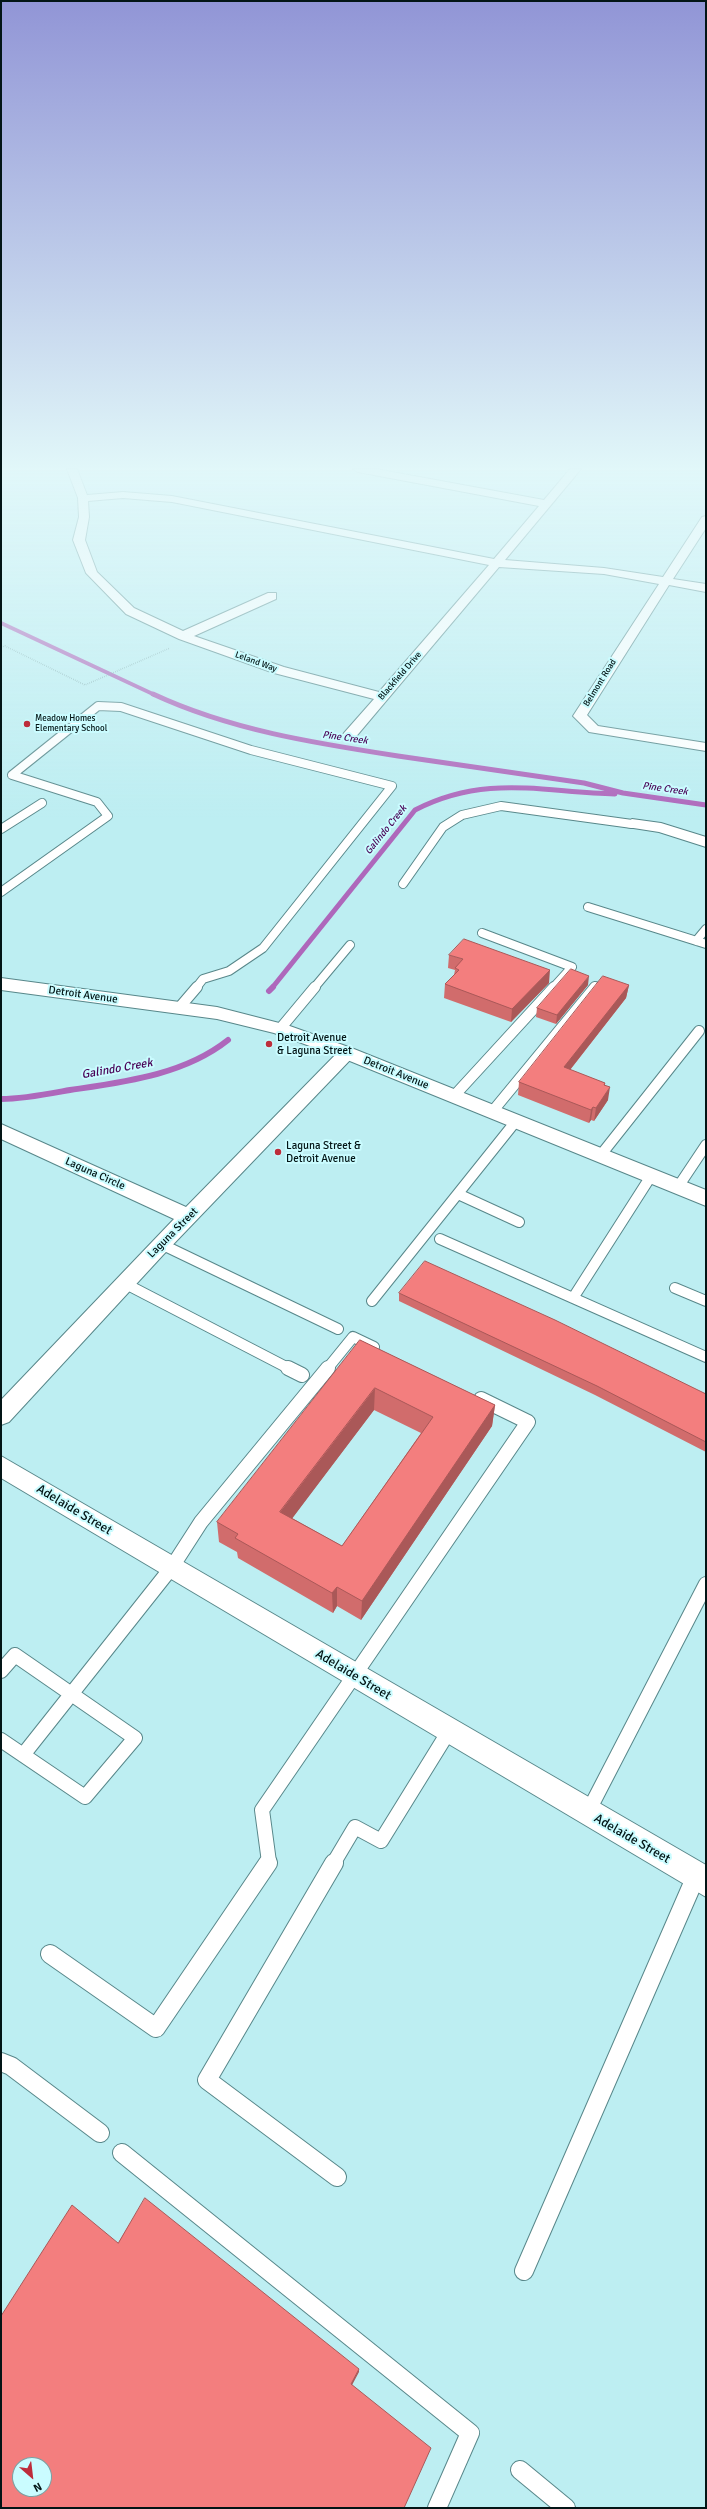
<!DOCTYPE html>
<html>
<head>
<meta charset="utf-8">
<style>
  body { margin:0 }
  #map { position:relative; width:707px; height:2509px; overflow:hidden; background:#bdeef2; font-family:Signika,sans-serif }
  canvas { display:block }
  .frame { position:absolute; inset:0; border:2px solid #031516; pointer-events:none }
  .north { position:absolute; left:12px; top:2457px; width:40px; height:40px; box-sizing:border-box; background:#cafcff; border:1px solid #7aa0a2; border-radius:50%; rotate:152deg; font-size:11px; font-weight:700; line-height:16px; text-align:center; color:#031516 }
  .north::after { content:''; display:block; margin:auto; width:14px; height:18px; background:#bd2d3b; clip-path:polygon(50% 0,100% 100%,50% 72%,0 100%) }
</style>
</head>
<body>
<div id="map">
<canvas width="707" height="2509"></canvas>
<div class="frame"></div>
<div class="north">N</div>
</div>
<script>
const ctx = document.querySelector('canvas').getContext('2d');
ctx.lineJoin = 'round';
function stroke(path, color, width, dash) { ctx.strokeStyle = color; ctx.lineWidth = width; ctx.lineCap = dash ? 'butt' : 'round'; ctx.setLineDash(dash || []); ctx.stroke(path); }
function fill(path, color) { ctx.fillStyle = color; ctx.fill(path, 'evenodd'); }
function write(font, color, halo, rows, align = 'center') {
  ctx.font = font + ' Signika,sans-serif'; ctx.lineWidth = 4; ctx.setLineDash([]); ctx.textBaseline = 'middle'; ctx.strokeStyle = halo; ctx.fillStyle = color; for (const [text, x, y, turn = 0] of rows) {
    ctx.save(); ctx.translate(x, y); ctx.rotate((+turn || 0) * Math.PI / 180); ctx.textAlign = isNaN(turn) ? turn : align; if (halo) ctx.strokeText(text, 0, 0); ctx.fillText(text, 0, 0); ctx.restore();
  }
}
stroke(new Path2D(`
  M1,623L155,695`), '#ae67bb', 4);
stroke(new Path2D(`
  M153,694C230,730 314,743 398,756C460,765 522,774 584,783L623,793L706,805
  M272,988L415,810C485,774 541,792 615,794`), '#ae67bb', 5);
stroke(new Path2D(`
  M269,991L273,987
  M1,1099C24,1099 48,1094 70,1090C124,1082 184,1075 228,1040`), '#ae67bb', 6);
const serviceFar3 = new Path2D(`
  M1,829L42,803
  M403,884L443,827L462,815L501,806L632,824
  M1,892L108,816L97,802L12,775L98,706L121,707L251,750L392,786L263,948L229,971L203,979L196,988
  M588,907L706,944
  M482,933L572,967L553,988
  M696,941L706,929
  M314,988L350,945`);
const serviceFar2 = new Path2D(`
  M179,1008L197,987
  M280,1029L315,987
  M454,1096L554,987
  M492,1112L595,987
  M600,1156L699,1031
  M678,1187L706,1145
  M458,1194L519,1222
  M440,1239L706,1357
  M161,1244L338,1329
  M124,1283L290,1369
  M675,1288L706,1301
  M573,1298L651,1176
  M372,1301L516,1121
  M327,1369L353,1337L374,1347`);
const serviceFar1 = new Path2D(`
  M288,1368L302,1375
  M1,1671L15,1655L135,1738L85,1797L1,1740
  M23,1755L172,1567L201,1522L328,1368
  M588,1812L706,1584
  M267,1864L269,1862L262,1810L528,1422L481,1399
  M333,1864L355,1827L381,1841L449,1731`);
const service = new Path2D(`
  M334,1863L207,2080L337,2177
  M50,1954L156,2028L268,1863
  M1,2062L11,2066L100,2133
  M122,2153L470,2433L437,2508
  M524,2271L696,1876
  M520,2470L566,2508`);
const minor = new Path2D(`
  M67,469H77L87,495L123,492L172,496L494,559L539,506L358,472L353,469H376L544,500L570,469H581L505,560L604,568L663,577L702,517L706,516V528L673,579L706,584V592L669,585L587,715L598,726L706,743V751L589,732L573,716L659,584L604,574L499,567L354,739H344L342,736L344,733L374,699L274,673L179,639L126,614L86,573L73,540L79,517L78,498ZM123,498L172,502L489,565L379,692L284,667L194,636L276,599V593H268L183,631L134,608L97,572L85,540L89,517L88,501Z
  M632,819L661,823L706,837V847L659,832L627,827L624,824Z
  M347,1047L353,1049L356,1053L353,1057L163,1255L9,1422L1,1425V1400L174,1219L1,1139V1124L186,1207L341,1049Z
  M1,1456L706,1865V1897L1,1478Z`);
const tertiary = new Path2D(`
  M1,978L217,1007L287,1025L354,1049L706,1190V1206L340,1057L274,1033L217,1019L1,990Z`);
stroke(serviceFar3, '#58878a', 10);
stroke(serviceFar2, '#58878a', 12);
stroke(serviceFar1, '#58878a', 16);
stroke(service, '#58878a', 20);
stroke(minor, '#58878a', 2);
stroke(tertiary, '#58878a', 2);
stroke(new Path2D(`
  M1,647L5,646L85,685L170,648`), '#779c9f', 1.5, [0.5, 1.5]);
stroke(serviceFar3, '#fff', 8);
stroke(serviceFar2, '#fff', 10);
stroke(serviceFar1, '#fff', 14);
stroke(service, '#fff', 18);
fill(minor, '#fff');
fill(tertiary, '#fff');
fill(new Path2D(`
  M449,955L549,983L511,1022L444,998L445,984L454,975L455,970L448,968Z
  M588,985L556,1024L536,1017L537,1008Z
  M629,985L626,998L570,1070L605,1083V1085L608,1100L594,1121L591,1120L589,1123L518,1095L519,1082Z
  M399,1293L706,1394V1452L595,1395L399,1301Z
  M360,1340L495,1405L492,1426L361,1620L337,1606L333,1613L238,1558L237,1552L219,1542L217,1522ZM374,1410L421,1433L342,1546L292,1518Z`), '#d16c6c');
fill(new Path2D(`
  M550,970L549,983L511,1022L512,1009Z
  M589,976L588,985L556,1024L557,1015Z
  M629,985L626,998L562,1080L564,1067Z
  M610,1087L608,1100L594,1121L596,1108Z
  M593,1107L591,1120L589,1123L591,1110Z
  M375,1388L374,1410L282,1532L280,1512Z
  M495,1405L492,1426L361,1620L362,1601Z
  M337,1587V1606L333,1613L332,1593Z
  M359,2369V2372L351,2387V2384Z`), '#aa5858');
const building = new Path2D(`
  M464,939L550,970L512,1009L445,984L459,970L455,968L463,959L449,955Z
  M571,969L589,976L557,1015L537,1008Z
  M603,976L629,985L564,1067L605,1083L604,1085L610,1087L596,1108L593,1107L591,1110L519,1082Z
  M425,1261L555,1320L706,1394V1442L597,1386L399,1293Z
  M360,1340L495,1405L362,1601L337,1587L332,1593L235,1538L238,1534L217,1522ZM375,1388L433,1417L342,1546L280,1512Z
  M145,2198L359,2369L351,2384L431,2448L404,2508H1V2316L72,2205L118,2243ZM20,2465H44V2489H20Z`);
fill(building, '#f37e7e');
stroke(building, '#aa5858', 1);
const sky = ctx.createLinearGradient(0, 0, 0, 820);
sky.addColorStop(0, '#9195d6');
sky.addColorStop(0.57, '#e1f7f9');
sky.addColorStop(1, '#e1f7f900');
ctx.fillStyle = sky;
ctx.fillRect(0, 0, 707, 820);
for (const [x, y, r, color] of [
  [27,724,4,"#bd2d3b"],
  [269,1044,4,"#bd2d3b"],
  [278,1152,4,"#bd2d3b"]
]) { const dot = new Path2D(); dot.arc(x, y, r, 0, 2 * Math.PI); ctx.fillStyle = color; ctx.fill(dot); stroke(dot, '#cafcff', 1.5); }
write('9px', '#031516', '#cafcff', [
  ["Leland Way",256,662,20],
  ["Blackfield Drive",400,676,-49],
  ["Belmont Road",600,683,-58]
]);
write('9px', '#031516', '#cafcff', [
  ["Meadow Homes",35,719],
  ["Elementary School",35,729]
], 'left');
write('italic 10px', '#490155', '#cafcff', [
  ["Pine Creek",345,738,8],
  ["Pine Creek",665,789,8],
  ["Galindo Creek",386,830,-51]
]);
write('11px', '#031516', '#cafcff', [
  ["Detroit Avenue",83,995,8],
  ["Detroit Avenue",396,1073,22],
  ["Laguna Circle",95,1174,24],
  ["Laguna Street",173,1233,-45]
]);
write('11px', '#031516', '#cafcff', [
  ["Detroit Avenue",277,1038],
  ["& Laguna Street",277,1051],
  ["Laguna Street &",286,1146],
  ["Detroit Avenue",286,1159]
], 'left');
write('italic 12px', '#490155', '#cafcff', [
  ["Galindo Creek",117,1069,-10]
]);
write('13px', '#031516', '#cafcff', [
  ["Adelaide Street",74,1510,31],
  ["Adelaide Street",353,1675,31],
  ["Adelaide Street",632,1839,30]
]);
</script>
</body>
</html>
